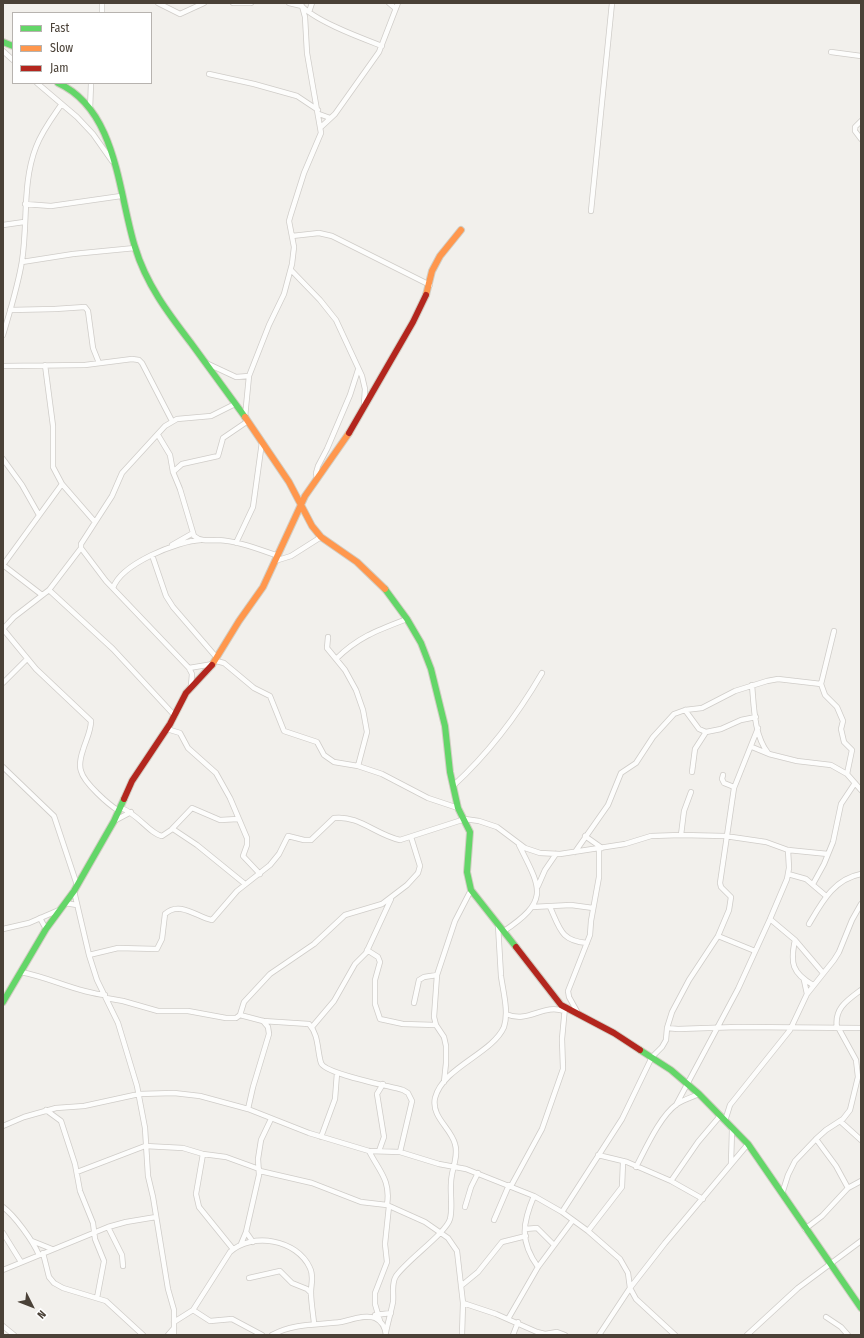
<!DOCTYPE html>
<html>
<head>
<meta charset="utf-8">
<style>
  body { margin:0 }
  #map { position:relative; width:864px; height:1338px; overflow:hidden; background:#f2f0ec; font-family:"Fira Sans Condensed",sans-serif }
  canvas { display:block }
  .frame { position:absolute; inset:0; border:4px solid #4a4137; pointer-events:none }
  .legend { position:absolute; left:12px; top:12px; width:140px; height:72px; box-sizing:border-box; background:#fff; border:1px solid #b7b3af; margin:0; padding:5px 7px; list-style:none; font-size:12px; color:#4a4137 }
  .legend li { display:flex; align-items:center; gap:8px; height:20px }
  .legend b { width:20px; border:1px solid #b7b3af }
  .north { position:absolute; left:12px; top:1286px; width:40px; height:40px; -webkit-text-stroke:3px #fff; paint-order:stroke; rotate:132deg; font-size:11px; font-weight:700; line-height:16px; text-align:center; color:#4a4137 }
  .north::after { content:''; display:block; margin:auto; width:14px; height:18px; background:#4a4137; clip-path:polygon(50% 0,100% 100%,50% 72%,0 100%) }
</style>
</head>
<body>
<div id="map">
<canvas width="864" height="1338"></canvas>
<div class="frame"></div>
<ul class="legend">
<li><b style="height:5px;background:#63d668"></b>Fast</li>
<li><b style="height:5px;background:#ff974d"></b>Slow</li>
<li><b style="height:5px;background:#b3261e"></b>Jam</li>
</ul>
<div class="north">N</div>
</div>
<script>
const ctx = document.querySelector('canvas').getContext('2d');
ctx.lineJoin = 'round';
function stroke(path, color, width, dash) { ctx.strokeStyle = color; ctx.lineWidth = width; ctx.lineCap = dash ? 'butt' : 'round'; ctx.setLineDash(dash || []); ctx.stroke(path); }
const street = new Path2D(`
  M158,3L180,14L204,3
  M233,3H251
  M289,3L302,6
  M299,3C312,20 361,38 382,46
  M389,3L395,8
  M309,12L312,3
  M102,13V3
  M3,51L13,60
  M831,52L861,56
  M209,74L254,84L297,96L318,110
  M37,83L77,117L93,134L112,161
  M90,110L91,83
  M319,114L330,118
  M861,121L855,127V131L861,139
  M321,127L335,114L379,52L398,3
  M25,204L51,206L121,196
  M591,211L612,3
  M3,225L24,222
  M292,236L319,233L332,236L430,285
  M22,262L73,254L135,248
  M291,270L320,300L336,320L362,376L365,389L364,404
  M10,310L55,309L85,307L88,311L93,348L99,363
  M3,335C10,311 18,286 22,261C28,223 22,183 36,147C42,131 52,118 61,105
  M206,363L236,377L249,376
  M45,365L53,426V467L62,484L95,522
  M3,366L85,365L132,359L139,360L142,363L172,421
  M245,417L249,376L269,325L284,294L292,264L294,247L289,221L291,214L304,173L321,133L307,53L305,17L302,6
  M158,435L170,455L173,472L180,489L194,536C201,542 210,540 218,540C238,541 258,549 276,555
  M3,459L22,485L39,515
  M173,472L182,464L218,456L223,438L248,421
  M317,479L316,473L318,466L327,449L350,395L358,370
  M236,543L253,507L262,442
  M172,545L193,533
  M152,555L166,596L173,607L217,658
  M275,561L291,556L321,537
  M3,565L62,484
  M3,565L42,595
  M113,588C121,564 177,541 201,540
  M49,590L113,649L175,716
  M3,629L36,669L91,721C91,731 86,740 83,750C81,756 79,765 81,771C84,783 109,805 119,811
  M3,629L14,617L49,590L81,548
  M834,631L821,684L825,695L837,707L843,721L841,729L844,742L852,750L847,774
  M328,637L327,648L345,670L356,690L363,710L367,732L358,766
  M336,659C358,637 378,630 407,619
  M216,661L224,663L254,688L270,696L284,731L317,742L324,755L334,762L358,766L382,774L428,798L458,808
  M189,668L213,664
  M3,683L27,659
  M752,685C754,707 754,735 768,753
  M191,686L192,674L189,668L106,581L81,548V544L112,496L122,473L165,426L177,419L211,416L235,404
  M685,710L699,729L706,732
  M167,729L180,733L188,748L216,773L230,798L247,838V845L243,856L260,874
  M752,747L769,754L797,761L831,765L847,774L861,790
  M3,767L54,816L77,885
  M692,772L695,749L706,732L721,729L741,720L756,717
  M723,775L722,779L724,783L734,787
  M453,786C490,752 517,716 542,673
  M121,808C137,813 150,834 162,836L171,830L192,808L220,820L238,819
  M114,821L131,812
  M173,829L197,845L245,884
  M681,835L684,811L691,792
  M585,836L602,848
  M575,852L608,805L621,773L636,763L653,737L674,714L685,710L702,708L735,691L767,681L778,679L821,684
  M788,874L806,879L826,896
  M813,884L824,864L833,842L841,804L855,783
  M538,886L545,870L556,854
  M74,891L89,955L97,980L118,1023L137,1086L145,1128L148,1176L153,1197L168,1289L174,1310V1335
  M65,903L77,905
  M532,907L571,905L593,908
  M550,907C560,929 561,941 587,943
  M40,918L46,929
  M770,919L795,940L823,973
  M809,924C822,902 834,879 861,874
  M3,929L29,923L59,910
  M504,931C550,900 541,889 519,845
  M718,936L755,951
  M795,940C790,963 792,973 813,985
  M367,950L378,957L380,962L375,980V1004L380,1019L403,1024L436,1025
  M89,955L118,948L157,949L162,939L165,914C180,900 198,918 212,920L237,891L270,865L279,854L288,836L304,840H311L334,818C359,815 376,835 400,840L465,819L479,821L497,827L525,848L540,853L560,854L625,844L651,836L681,835L725,836L766,842L788,850L828,854
  M20,972C50,977 75,992 105,995
  M804,980L807,994
  M106,998L123,1001L158,1011H188L226,1018H236L240,1015L244,1002L270,974L314,944L345,915L382,904L407,885L418,873L420,866L411,837
  M414,1003L419,980L424,977L437,975
  M506,1014C529,1024 543,1003 564,1011
  M240,1015L263,1021L309,1024C319,1035 317,1050 321,1063C325,1074 390,1086 403,1090L408,1093L412,1101L400,1152
  M579,1015L569,997L568,991L590,935L591,921L599,877V848
  M312,1027L334,1001L355,964L366,953L391,899
  M667,1028L678,1029L738,1027L861,1028
  M837,1028C834,1009 846,1001 861,990
  M444,1082L446,1063V1046L444,1037L436,1025L434,1017L437,975L455,921L471,890
  M676,1105L738,989L770,919L787,879L789,868L788,850
  M248,1109L253,1087L269,1034L268,1027L263,1021
  M46,1110L61,1121L75,1164L80,1191L93,1223L95,1239L104,1261L97,1298
  M725,1121L730,1105L790,1030L807,994L834,960L839,952L852,920L861,904
  M840,1121L861,1140
  M3,1126L24,1117L56,1108L84,1106L139,1094L174,1093L200,1096L248,1109L309,1133L369,1151L400,1152L439,1164L466,1169L534,1196L562,1212L588,1231L620,1259L628,1273L630,1288L636,1299L675,1335
  M321,1137L335,1099L337,1073
  M816,1139L836,1166L848,1188
  M369,1151C379,1171 391,1180 387,1205
  M379,1151L384,1137L377,1094L383,1084
  M203,1154L196,1194L199,1207L233,1249
  M598,1155L627,1162L671,1181L703,1199
  M731,1164L732,1129
  M636,1167C646,1148 660,1116 677,1104C683,1100 692,1097 699,1094
  M260,1171L312,1183L361,1202L387,1205L425,1222L448,1238L457,1251L463,1303L462,1335
  M77,1172L145,1146L183,1148L203,1154L226,1157L259,1169
  M671,1181L698,1142L720,1116
  M511,1186L542,1129L563,1069L562,1039L565,1007
  M782,1194L788,1175L795,1161L816,1139L826,1130L843,1119L850,1110L858,1077L856,1060L839,1029
  M534,1196C522,1224 520,1242 538,1267
  M3,1207C15,1216 33,1241 39,1255
  M465,1207L471,1187L478,1173
  M562,1212L622,1119L652,1057L662,1047L666,1040L667,1028L672,1012L689,980L718,936L729,910L731,897L721,887L720,883L734,788L758,728
  M494,1220L509,1185
  M108,1227L122,1255L123,1266
  M525,1229L537,1228L554,1245
  M805,1229L822,1216L848,1188L861,1181
  M588,1231L622,1187L623,1162
  M3,1233L21,1262
  M32,1241L52,1249
  M253,1242L246,1232L259,1175L258,1159L261,1140L271,1119
  M241,1244L246,1232
  M43,1253L49,1277L54,1283L63,1288L106,1301L143,1335
  M3,1270L108,1227L126,1222L156,1217
  M249,1278L280,1271L292,1283L307,1289L311,1293
  M461,1286L478,1272L502,1242L526,1236
  M463,1303L496,1314L537,1332L545,1334L557,1332L565,1335
  M193,1310L210,1321L232,1319L262,1335
  M375,1315L391,1313
  M826,1317L841,1327L848,1335
  M508,1319L538,1267L573,1220
  M380,1321L375,1304V1293L387,1262L385,1244L389,1206
  M174,1322L193,1310L230,1252C252,1232 297,1239 310,1268C314,1276 311,1284 311,1292C311,1302 313,1313 314,1323
  M3,1326L14,1335
  M386,1332C388,1322 391,1312 393,1302C394,1293 391,1284 396,1276C407,1260 446,1233 450,1219C453,1207 450,1195 451,1183C451,1170 459,1157 455,1144C451,1128 431,1117 435,1098C443,1067 492,1054 504,1027C509,1012 503,991 501,976C500,959 499,942 498,925
  M168,1335L174,1328
  M272,1335C294,1323 317,1325 341,1322C351,1320 365,1314 375,1318C382,1321 385,1327 386,1335
  M513,1335L518,1322
  M599,1335L630,1288L665,1243L748,1144
  M747,1335L798,1288L861,1241`);
const fast = new Path2D(`
  M3,42L13,46
  M58,83C117,110 118,192 135,247C146,284 168,313 191,343C209,368 227,392 245,417
  M385,589L407,619L421,643L431,669L445,726L450,772L458,808L470,832L467,872L471,890L516,947
  M3,1002L46,929L74,891L114,821L124,799
  M640,1050L671,1070L699,1094L748,1144L861,1308`);
const slow = new Path2D(`
  M426,295L432,271L440,256L461,230
  M245,417L289,482L312,526L321,537L357,562L385,589
  M212,665L239,621L263,587L305,496L349,433`);
const jam = new Path2D(`
  M349,433L413,322L426,295
  M124,799L132,781L170,724L186,693L212,665
  M516,947L561,1005L614,1033L640,1050`);
stroke(street, '#cfccc8', 6);
stroke(fast, '#d2cdc3', 8);
stroke(slow, '#d2cdc3', 8);
stroke(jam, '#d2cdc3', 8);
stroke(street, '#fdfdfc', 4.5);
stroke(fast, '#63d668', 6);
stroke(slow, '#ff974d', 6);
stroke(jam, '#b3261e', 6);
</script>
</body>
</html>
